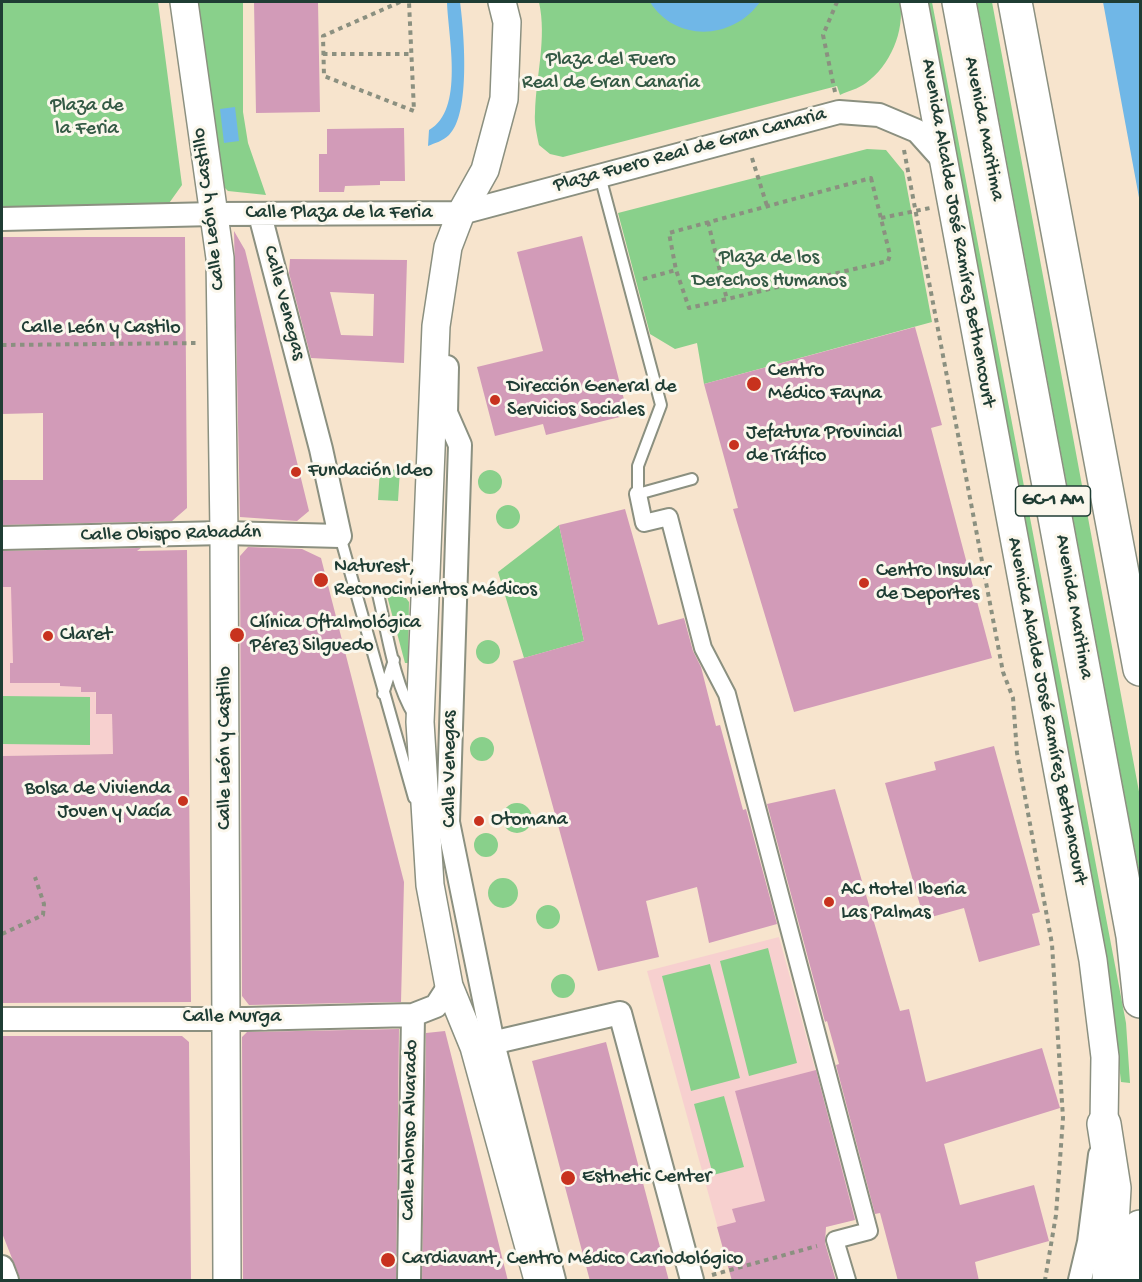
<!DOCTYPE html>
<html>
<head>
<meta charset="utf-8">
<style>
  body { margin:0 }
  #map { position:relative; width:1142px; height:1282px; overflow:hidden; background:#f7e4cd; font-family:"Gochi Hand",sans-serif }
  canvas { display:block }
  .frame { position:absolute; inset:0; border:3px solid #1f3d34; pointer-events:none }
</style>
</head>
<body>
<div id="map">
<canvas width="1142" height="1282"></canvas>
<div class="frame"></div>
</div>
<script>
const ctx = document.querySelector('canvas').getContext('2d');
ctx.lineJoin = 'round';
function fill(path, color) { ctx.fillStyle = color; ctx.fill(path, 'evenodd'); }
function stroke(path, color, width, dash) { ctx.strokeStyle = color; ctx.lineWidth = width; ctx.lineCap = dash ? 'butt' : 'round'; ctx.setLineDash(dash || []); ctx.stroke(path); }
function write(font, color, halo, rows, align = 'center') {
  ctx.font = font + ' "Gochi Hand",sans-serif'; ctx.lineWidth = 6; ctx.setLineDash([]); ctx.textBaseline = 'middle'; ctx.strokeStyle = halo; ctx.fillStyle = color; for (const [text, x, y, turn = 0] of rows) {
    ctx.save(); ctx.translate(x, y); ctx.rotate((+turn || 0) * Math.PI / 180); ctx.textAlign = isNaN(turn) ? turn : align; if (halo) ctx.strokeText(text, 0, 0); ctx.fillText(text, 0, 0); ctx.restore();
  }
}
fill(new Path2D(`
  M79,552L95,661L96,714H112L113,754L2,756V553Z
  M779,937L856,1219L725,1254L647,971Z`), '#f7d0cf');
fill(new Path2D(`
  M2,2H158L182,185L167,206H2Z
  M198,2H243V112L248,143L266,195L228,191L222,185Z
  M539,2H900C905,31 890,66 866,83C858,89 848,91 840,95L837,86L563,157L550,154L539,145C537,135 534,123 535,113C536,75 547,39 539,2Z
  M923,2H932L1126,1023L1130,1083L1121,1082L1115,1028Z
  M977,2H992L1140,797V878Z
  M867,149L886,150L904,172L932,322L704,384L697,343L675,349L650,334L618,213Z
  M380,469L400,470L398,501L378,500Z
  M478 482a12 12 0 1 1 24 0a12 12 0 1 1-24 0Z
  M496 517a12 12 0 1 1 24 0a12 12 0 1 1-24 0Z
  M559,525L584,641L524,658L498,572Z
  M392,590L402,593L409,602L408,663H405L386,592Z
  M476 652a12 12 0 1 1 24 0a12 12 0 1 1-24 0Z
  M2,696L90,697V745L2,744Z
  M470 749a12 12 0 1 1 24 0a12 12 0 1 1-24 0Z
  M502 818a15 15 0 1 1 30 0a15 15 0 1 1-30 0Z
  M474 845a12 12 0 1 1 24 0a12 12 0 1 1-24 0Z
  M488 893a15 15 0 1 1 30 0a15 15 0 1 1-30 0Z
  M536 917a12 12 0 1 1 24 0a12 12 0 1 1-24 0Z
  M768,948L797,1063L749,1076L720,961Z
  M710,964L740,1078L691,1091L662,976Z
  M551 986a12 12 0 1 1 24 0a12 12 0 1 1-24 0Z
  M724,1096L744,1167L713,1175L694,1104Z`), '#89d08b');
fill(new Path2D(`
  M447,2H460C464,31 471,114 449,135C443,141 435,143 428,146L429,130C465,110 448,37 447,2Z
  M650,2H760C733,40 676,43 650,2Z
  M1103,2H1140V203Z
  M235,107L239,141L224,143L220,109Z`), '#70b7e7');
fill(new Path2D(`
  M254,2H318L320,112L256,113Z
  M404,128L405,181H380V185L345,186L344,192H319V154H327V129Z
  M234,231L245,250L309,511L297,521L240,517Z
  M582,236L628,415L546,435L543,424L495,436L477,367L543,351L517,252Z
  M2,237H185L187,508L172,521L2,525V480H43V413L2,414Z
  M290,259L407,260L404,363L311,358L289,273ZM330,292L374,294L373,336L341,335Z
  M915,327L942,425L931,428L992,658L794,712L733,509L738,508L704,384Z
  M625,509L658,625L684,618L693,651L701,667L716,726L720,725L743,810L746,809L777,924L709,943L697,887L646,901L659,957L598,971L513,661L584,641L559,525Z
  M248,547L302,549L321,558L404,882L401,1002L249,1005L242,996L240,556Z
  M141,548L137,551L187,550L191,1002L2,1003V756L113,754L112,714H96V692H81V687L60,686V683H10V663H13L11,587H2V551Z
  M994,746L1040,912L1032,914L1040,945L979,962L964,908L924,919L885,783L936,770L934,762Z
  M835,789L900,1011L909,1009L926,1082L1042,1048L1060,1108L944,1144L960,1205L1034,1185L1049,1241L975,1262L979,1281H898L880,1213L875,1214L836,1065L839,1064L827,1021L825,1022L767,804Z
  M399,1029L396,1281H243L242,1037L247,1032Z
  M445,1031L478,1161L508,1281H422L426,1033Z
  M2,1036H182L189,1042L191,1281H21L2,1233Z
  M606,1042L639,1168L669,1281H590L565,1187L532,1061Z
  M816,1070L855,1220L826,1227L825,1243L836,1281H732L717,1227L736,1222L732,1209L765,1201L735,1091Z`), '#d29bb8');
const service = new Path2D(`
  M600,176L661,405L638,466V494L692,479
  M340,536L414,798
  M378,594C387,631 394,684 414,715
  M383,694L394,660`);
const pedestrian = new Path2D(`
  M638,494L644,523L669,517L703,648L727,694L869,1231L835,1240L847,1280`);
const minor = new Path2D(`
  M2,219L214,214L461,213L839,112L879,115L917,131L943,160
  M447,367L446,413L460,445L448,822L493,1043L554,1280
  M2,538L224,533L340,536L321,449L260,215
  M2,1019H246L413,1015L436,1006L449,986
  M479,1046L620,1013L692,1280
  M2,1267L7,1280
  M409,1280L413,1015
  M1080,1280L1089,1242L1100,1155`);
const tertiary = new Path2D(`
  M184,2L220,258L224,533L227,1280
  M502,2L507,22L504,99L485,170L461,213L448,247L436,326L420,722L430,885L449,986L474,1047L538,1280
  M914,2L1093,960L1105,1057L1104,1124`);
const trunk = new Path2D(`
  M959,2L1133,936L1140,1001
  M1015,2L1140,669
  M1104,1124L1114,1188L1109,1280
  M1131,1280L1140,1227`);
stroke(service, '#8b9080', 14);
stroke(pedestrian, '#8b9080', 20);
stroke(minor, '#8b9080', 26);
stroke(tertiary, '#8b9080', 30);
stroke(trunk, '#8b9080', 36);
stroke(new Path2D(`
  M400,2L323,36L324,76L414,111L409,2
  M323,54H411
  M835,92L823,35L837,2
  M904,150L1003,672L1013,698L1017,753L1052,944L1063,1118L1056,1215L1045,1280
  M752,158L767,206
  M871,178L890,255L888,261L689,308L676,270L669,233Z
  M881,218L930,208
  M708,222L727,300
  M643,279L676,270
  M2,345L199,343
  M2,934L43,915L44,904L35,877
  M712,1275L817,1246`), '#8b9080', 4, [4.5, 4.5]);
stroke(service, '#fff', 10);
stroke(pedestrian, '#fff', 16);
stroke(minor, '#fff', 22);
stroke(tertiary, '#fff', 27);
stroke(trunk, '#fff', 33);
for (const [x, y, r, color] of [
  [754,384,8,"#c8321e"],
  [495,400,6,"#c8321e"],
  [734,445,6,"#c8321e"],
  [296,472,6,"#c8321e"],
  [321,580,8,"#c8321e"],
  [864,583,6,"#c8321e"],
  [237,635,8,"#c8321e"],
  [48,636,6,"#c8321e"],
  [183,801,6,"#c8321e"],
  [479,821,6,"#c8321e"],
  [829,902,6,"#c8321e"],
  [568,1178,8,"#c8321e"],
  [388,1260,8,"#c8321e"]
]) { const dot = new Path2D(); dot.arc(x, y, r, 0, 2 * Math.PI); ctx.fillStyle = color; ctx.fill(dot); stroke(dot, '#fbf7ec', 2); }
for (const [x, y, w] of [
  [1053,501,75]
]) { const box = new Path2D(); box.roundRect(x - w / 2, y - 15, w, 30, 4.5); ctx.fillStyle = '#fbf7ec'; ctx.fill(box); stroke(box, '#1f3d34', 1.5); }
write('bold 18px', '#1f3d34', null, [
  ["GC-1 AM",1053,501]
]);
write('20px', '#345a45', '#fbf7ec', [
  ["Plaza del Fuero",611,61],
  ["Real de Gran Canaria",611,84],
  ["Plaza de",87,107],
  ["la Feria",87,130],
  ["Plaza de los",769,259],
  ["Derechos Humanos",769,282]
]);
write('20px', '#1f3d34', '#fbf7ec', [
  ["Avenida Maritima",983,129,79],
  ["Plaza Fuero Real de Gran Canaria",690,151,-15],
  ["Calle León y Castillo",210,209,-97],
  ["Calle Plaza de la Feria",339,214],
  ["Avenida Alcalde José Ramírez Bethencourt",957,233,80],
  ["Calle Venegas",283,303,75],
  ["Calle León y Castilo",101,329],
  ["Calle Obispo Rabadán",171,535,-1],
  ["Avenida Maritima",1073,607,80],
  ["Avenida Alcalde José Ramírez Bethencourt",1046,711,79],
  ["Calle León y Castillo",226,748,-90],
  ["Calle Venegas",451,769,-90],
  ["Calle Murga",232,1018],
  ["Calle Alonso Alvarado",411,1130,-89]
]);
write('20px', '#1f3d34', '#fbf7ec', [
  ["Centro",768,372],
  ["Médico Fayna",768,395],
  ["Dirección General de",507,388],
  ["Servicios Sociales",507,411],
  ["Jefatura Provincial",746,434],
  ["de Tráfico",746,457],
  ["Fundación Ideo",308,472],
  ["Naturest,",334,568],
  ["Reconocimientos Médicos",334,591],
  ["Centro Insular",876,572],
  ["de Deportes",876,595],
  ["Clínica Oftalmológica",250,624],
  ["Pérez Silguedo",250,647],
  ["Claret",60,636],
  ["Bolsa de Vivienda",171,790,"right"],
  ["Joven y Vacía",171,813,"right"],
  ["Otomana",491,821],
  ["AC Hotel Iberia",841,891],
  ["Las Palmas",841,914],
  ["Esthetic Center",582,1178],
  ["Cardiavant, Centro Médico Cariodológico",402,1260]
], 'left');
</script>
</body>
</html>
